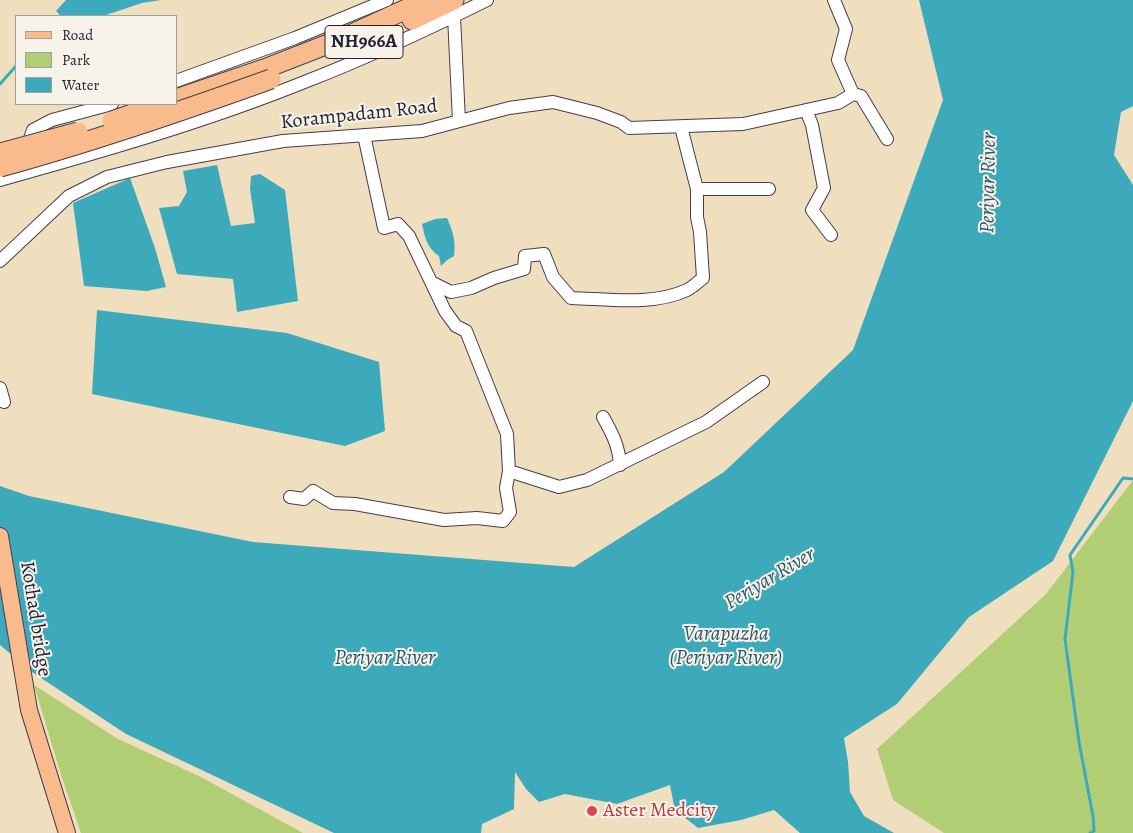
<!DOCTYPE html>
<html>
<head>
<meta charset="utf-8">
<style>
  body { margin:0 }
  #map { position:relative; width:1133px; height:833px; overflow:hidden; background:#f0dfbf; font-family:Alegreya,serif }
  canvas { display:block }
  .legend { position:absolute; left:15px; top:15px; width:162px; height:90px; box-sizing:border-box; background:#f7f3e8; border:1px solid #a29fa3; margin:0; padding:6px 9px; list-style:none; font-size:15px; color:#22223b }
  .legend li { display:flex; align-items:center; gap:10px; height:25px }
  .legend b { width:25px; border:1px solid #a29fa3 }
</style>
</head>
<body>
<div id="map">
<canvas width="1133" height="833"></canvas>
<ul class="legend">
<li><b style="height:6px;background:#fabb8c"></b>Road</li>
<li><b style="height:14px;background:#b1ce75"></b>Park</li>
<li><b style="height:14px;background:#3caabb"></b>Water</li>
</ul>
</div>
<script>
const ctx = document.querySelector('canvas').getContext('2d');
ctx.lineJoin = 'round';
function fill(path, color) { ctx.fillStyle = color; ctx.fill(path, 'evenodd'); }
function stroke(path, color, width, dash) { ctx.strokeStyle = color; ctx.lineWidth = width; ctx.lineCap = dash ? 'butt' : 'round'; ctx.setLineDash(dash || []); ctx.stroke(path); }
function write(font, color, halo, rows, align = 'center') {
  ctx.font = font + ' Alegreya,serif'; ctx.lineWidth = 4; ctx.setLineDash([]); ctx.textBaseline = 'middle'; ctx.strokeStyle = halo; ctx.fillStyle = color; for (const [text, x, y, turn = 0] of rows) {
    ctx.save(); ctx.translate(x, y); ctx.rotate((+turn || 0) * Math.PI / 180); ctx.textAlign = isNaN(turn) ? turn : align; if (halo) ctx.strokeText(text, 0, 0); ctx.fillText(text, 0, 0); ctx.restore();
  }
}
fill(new Path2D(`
  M1133,480V833H944L893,800L877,749L1046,594Z
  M34,685L118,739L201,777L303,833H81L62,778Z`), '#b1ce75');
fill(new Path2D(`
  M66,0H161L142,3L103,16H61L56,11Z
  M919,0H1133V106L1121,112L1114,155L1133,185V401L1053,561L969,617L897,704L844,738L848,762L850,792L864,816L894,833H800L774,810L741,820L698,828L675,810L670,785L617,804L565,794L539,802L526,789L515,772L514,809L482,824L481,833H334L126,734L32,672L0,645V486L29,496L253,542L574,567L724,472L853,350L943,100Z
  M217,165L231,226L255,223L250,189L251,176L260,174L285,190L298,301L237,312L233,279L177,274L159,208L179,206L187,192L183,171Z
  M130,178L155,248L166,287L147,291L84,286L73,203Z
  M447,218C453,231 456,242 454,256L447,260L441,266L439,256C427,248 425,238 422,224L435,219Z
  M97,310L287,333L379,362L385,431L345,446L92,394Z`), '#3caabb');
stroke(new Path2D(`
  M0,84L16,66
  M1090,833L1094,831L1093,816L1079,742L1065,639L1073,572L1070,555L1123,478L1133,479`), '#3caabb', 3);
const minor = new Path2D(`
  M454,16L459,121
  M176,81L295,38L387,0
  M853,94L861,96L887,139
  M806,110L812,125L824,188L812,210L831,235
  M26,150L33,130L52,120L112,104
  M0,180C104,151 208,121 307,81C369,57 428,29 487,0
  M697,189H769
  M0,261L69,196L107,177L167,162L283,141L422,131L509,108L553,102L597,113L621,122L629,128L743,124L838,103L853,94L838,60L846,29L834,0
  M431,282L451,292L471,288L494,278L524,269L525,256L544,254L553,277L571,298C608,299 653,306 687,290C693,287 698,282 703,278L700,232L697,217V189L681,127
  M0,388L4,402
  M603,417C612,433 619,446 620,465
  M509,471L559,487L587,480L706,422L763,382
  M290,497L304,499L313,491L333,503L355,504L444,520L477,518L503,521L510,512L506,488L509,471L507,434L466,331L456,326L445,311L409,236L398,224L384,228L364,135`);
const major = new Path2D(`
  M0,536L29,710L67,833`);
const highway = new Path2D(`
  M412,20L454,0
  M176,99L264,69L341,39L426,0`);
stroke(minor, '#413e4f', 14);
stroke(major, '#413e4f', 18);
stroke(highway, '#413e4f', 21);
stroke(minor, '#fff', 12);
stroke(major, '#fabb8c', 16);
stroke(highway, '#fabb8c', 19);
const highwayBridge = new Path2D(`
  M112,121L161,104
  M0,153L78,132
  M0,167C92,142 182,111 271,79`);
stroke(highwayBridge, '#413e4f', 21, []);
stroke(highwayBridge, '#fabb8c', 19);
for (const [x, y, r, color] of [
  [592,811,6,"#e0444e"]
]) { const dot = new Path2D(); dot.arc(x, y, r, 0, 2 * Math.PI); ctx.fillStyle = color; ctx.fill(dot); stroke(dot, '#f7f3e8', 2); }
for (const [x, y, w] of [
  [364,42,78]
]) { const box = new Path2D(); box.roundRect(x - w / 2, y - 16.5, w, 33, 4); ctx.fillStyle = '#f7f3e8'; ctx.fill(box); stroke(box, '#22223b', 1); }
write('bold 19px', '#22223b', null, [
  ["NH966A",364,42]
]);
write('20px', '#22223b', '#f7f3e8', [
  ["Korampadam Road",359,115,-6],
  ["Kothad bridge",35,619,81]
]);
write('20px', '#be3a42', '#f7f3e8', [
  ["Aster Medcity",603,811]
], 'left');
write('italic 21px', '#2c586e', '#f7f3e8', [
  ["Periyar River",989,183,-89],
  ["Periyar River",770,579,-31],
  ["Varapuzha",726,635],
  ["(Periyar River)",726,659],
  ["Periyar River",385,659]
]);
</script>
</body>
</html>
